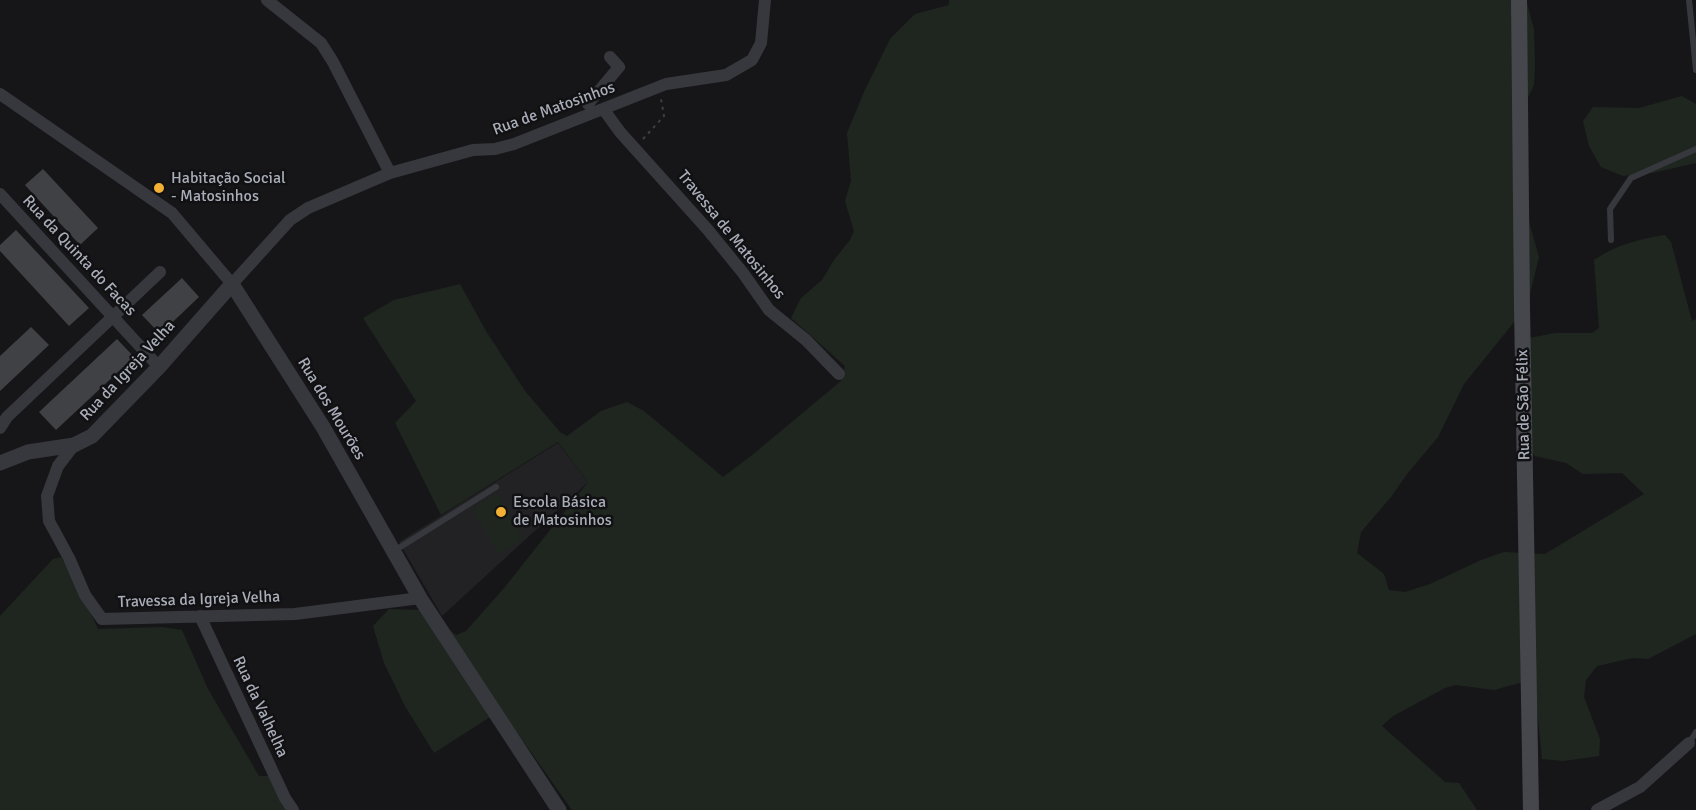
<!DOCTYPE html>
<html>
<head>
<meta charset="utf-8">
<style>
  body { margin:0 }
  canvas { display:block; background:#161618 }
</style>
</head>
<body>
<canvas width="1696" height="810"></canvas>
<script>
const ctx = document.querySelector('canvas').getContext('2d');
ctx.lineJoin = 'round';
function fill(path, color) { ctx.fillStyle = color; ctx.fill(path, 'evenodd'); }
function stroke(path, color, width, dash) { ctx.strokeStyle = color; ctx.lineWidth = width; ctx.lineCap = dash ? 'butt' : 'round'; ctx.setLineDash(dash || []); ctx.stroke(path); }
function write(font, color, halo, rows, align = 'center') {
  ctx.font = font + ' Signika,sans-serif'; ctx.lineWidth = 5; ctx.setLineDash([]); ctx.textBaseline = 'middle'; ctx.strokeStyle = halo; ctx.fillStyle = color; for (const [text, x, y, turn = 0] of rows) {
    ctx.save(); ctx.translate(x, y); ctx.rotate((+turn || 0) * Math.PI / 180); ctx.textAlign = isNaN(turn) ? turn : align; if (halo) ctx.strokeText(text, 0, 0); ctx.fillText(text, 0, 0); ctx.restore();
  }
}
fill(new Path2D(`
  M558,443L588,482L442,616L399,542Z`), '#222225');
fill(new Path2D(`
  M949,0H1526L1534,29L1535,64L1534,85L1523,108L1522,197L1539,257L1527,306L1464,384L1438,437L1407,474L1391,497L1361,532L1357,553L1384,574L1389,590L1405,592L1430,584L1481,560L1504,552L1545,554L1644,494L1622,473L1583,474L1566,463L1535,456L1529,449V338L1555,333H1592L1599,328L1594,260C1616,245 1639,239 1665,235L1671,242L1692,321L1696,319V634L1648,659L1633,658L1597,666L1586,680L1584,697L1600,739L1599,756L1563,761L1542,759L1534,679L1494,690L1456,685L1445,688L1393,716L1382,726L1445,782L1459,783L1477,810H572L501,710L434,753L405,706L384,663L373,626L389,609L419,610L435,617L456,635L466,631L505,587L588,482L558,442L441,515L395,423L416,401L363,318L394,300L460,284L486,331L525,391L560,432L567,436L601,411L627,402L644,411L723,477L751,456L841,381L845,366L791,318L801,298L822,280L834,260L850,240L854,231L845,201L851,181L847,133L864,92L890,39L915,14L949,5Z
  M1682,96L1696,104V163L1652,173L1623,176L1601,167L1589,146L1583,121L1593,107L1639,108Z
  M497,493L523,539L499,554L472,509Z
  M61,557L77,584L98,629L162,627L182,630L208,689L259,776H269L278,792L286,810H0V616L53,559Z`), '#1e261f');
fill(new Path2D(`
  M43,169L98,228L80,245L25,185Z
  M16,230L89,308L69,326L0,251V245Z
  M182,278L199,297L160,334L142,315Z
  M31,327L49,345L0,391V356Z
  M117,339L134,357L56,430L39,412Z`), '#404145');
stroke(new Path2D(`
  M643,139L664,116L661,99`), '#3d3f44', 2, [3, 4.5]);
stroke(new Path2D(`
  M1689,0L1696,70
  M1611,240L1610,209L1631,178L1696,149
  M394,551L496,487
  M1689,743L1696,732`), '#37383d', 6);
stroke(new Path2D(`
  M267,0L321,43L333,62L390,173
  M0,94L172,213L232,284L290,220L308,208L390,173L473,150L495,149L514,144L666,84L726,75L752,60L761,43L765,0
  M588,104L619,67L610,57
  M604,110L620,132L708,230L743,273L769,310L806,340L839,374
  M0,194L159,367
  M0,428L7,417L160,272
  M74,445L58,466L47,496L49,521L69,558L85,595L102,619L295,614L420,598
  M200,616L285,798L293,810
  M1597,810L1640,787L1689,743`), '#37383d', 12);
stroke(new Path2D(`
  M0,463L28,452L74,445L92,436L159,367L232,284L323,427L420,598L559,810`), '#37383d', 15);
stroke(new Path2D(`
  M1519,0L1522,308L1531,810`), '#45474d', 16);
for (const [x, y, r, color] of [
  [159,188,6,"#f2b134"],
  [501,512,6,"#f2b134"]
]) { const dot = new Path2D(); dot.arc(x, y, r, 0, 2 * Math.PI); ctx.fillStyle = color; ctx.fill(dot); stroke(dot, '#111113', 2); }
write('16px', '#a8adb8', '#111113', [
  ["Rua de Matosinhos",554,109,-20],
  ["Travessa de Matosinhos",731,235,51],
  ["Rua da Quinta do Facas",79,256,47],
  ["Rua da Igreja Velha",128,371,-47],
  ["Rua de São Félix",1524,405,-91],
  ["Rua dos Mourões",331,409,59],
  ["Travessa da Igreja Velha",199,600,-2],
  ["Rua da Valhelha",260,707,65]
]);
write('16px', '#a8adb8', '#111113', [
  ["Habitação Social",171,179],
  ["- Matosinhos",171,197],
  ["Escola Básica",513,503],
  ["de Matosinhos",513,521]
], 'left');
</script>
</body>
</html>
